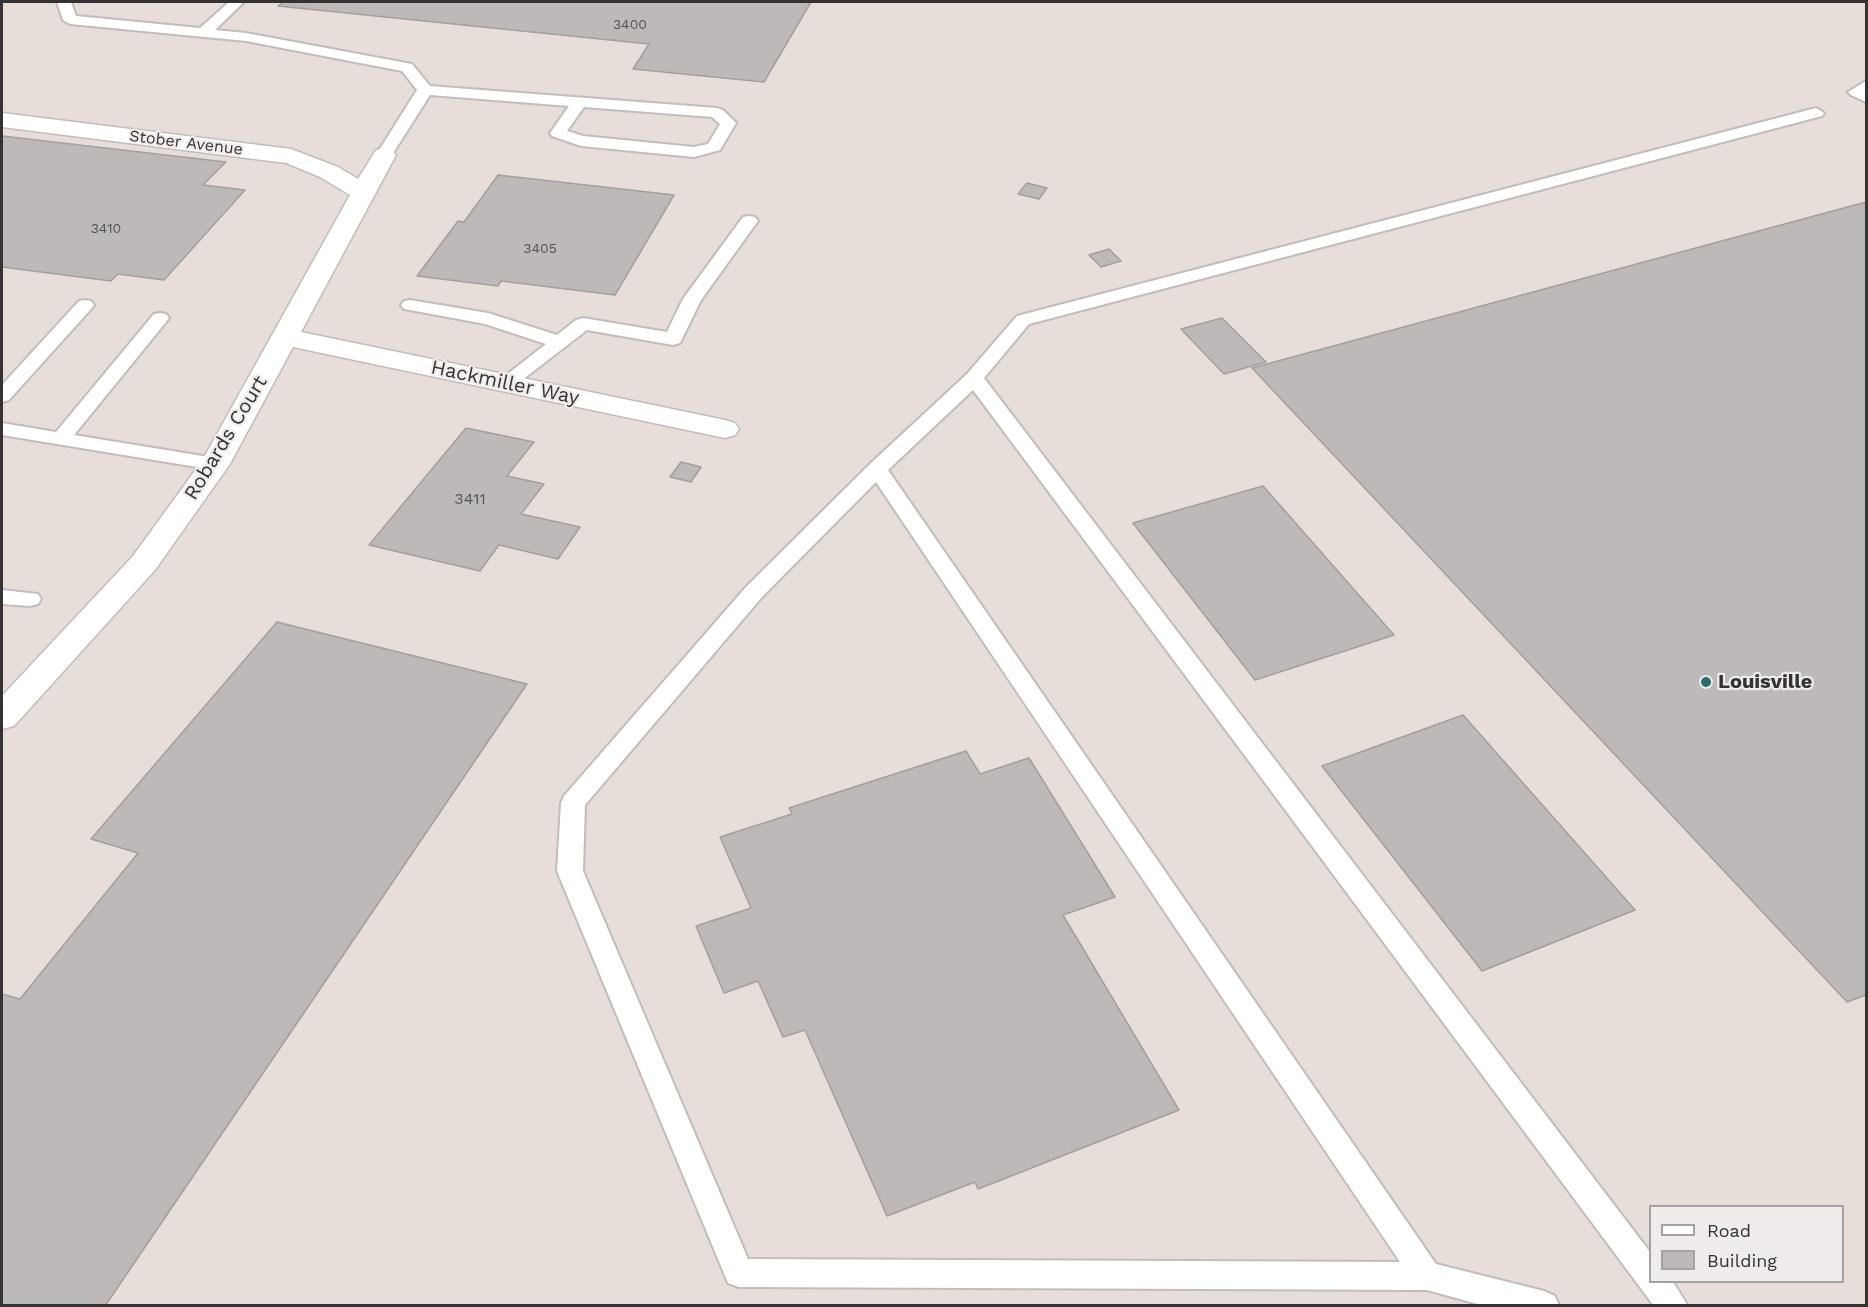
<!DOCTYPE html>
<html>
<head>
<meta charset="utf-8">
<style>
  body { margin:0 }
  #map { position:relative; width:1868px; height:1307px; overflow:hidden; background:#efeceb; font-family:"Work Sans",sans-serif }
  canvas { display:block }
  .frame { position:absolute; inset:0; border:3px solid #343232; pointer-events:none }
  .legend { position:absolute; left:1649px; top:1205px; width:195px; height:78px; box-sizing:border-box; background:#efeceb; border:2px solid #a4a2a1; margin:0; padding:8px 10px; list-style:none; font-size:18px; color:#343232 }
  .legend li { display:flex; align-items:center; gap:12px; height:30px }
  .legend b { width:30px; border:2px solid #a4a2a1 }
</style>
</head>
<body>
<div id="map">
<canvas width="1868" height="1307"></canvas>
<div class="frame"></div>
<ul class="legend">
<li><b style="height:8px;background:#fff"></b>Road</li>
<li><b style="height:16px;background:#bcb9b8"></b>Building</li>
</ul>
</div>
<script>
const ctx = document.querySelector('canvas').getContext('2d');
ctx.lineJoin = 'round';
function fill(path, color) { ctx.fillStyle = color; ctx.fill(path, 'evenodd'); }
function stroke(path, color, width, dash) { ctx.strokeStyle = color; ctx.lineWidth = width; ctx.lineCap = dash ? 'butt' : 'round'; ctx.setLineDash(dash || []); ctx.stroke(path); }
function write(font, color, halo, rows, align = 'center') {
  ctx.font = font + ' "Work Sans",sans-serif'; ctx.lineWidth = 4.5; ctx.setLineDash([]); ctx.textBaseline = 'middle'; ctx.strokeStyle = halo; ctx.fillStyle = color; for (const [text, x, y, turn = 0] of rows) {
    ctx.save(); ctx.translate(x, y); ctx.rotate((+turn || 0) * Math.PI / 180); ctx.textAlign = isNaN(turn) ? turn : align; if (halo) ctx.strokeText(text, 0, 0); ctx.fillText(text, 0, 0); ctx.restore();
  }
}
fill(new Path2D(`
  M2,2H1866V1305L2,1306ZM1650,1206H1842V1282H1650Z`), '#e8ded9');
const building = new Path2D(`
  M283,2H811L764,82L633,69L649,44L278,6Z
  M2,136L226,162L203,185L245,190L164,280L118,274L111,281L2,267Z
  M498,175L674,195L615,295L501,281L498,286L417,276L458,221L464,222Z
  M1027,183L1047,188L1039,199L1018,194Z
  M1866,202V995L1847,1002L1252,368Z
  M1109,249L1121,261L1101,267L1089,255Z
  M1222,318L1266,362L1224,374L1181,329Z
  M466,428L534,442L507,476L544,484L521,514L580,527L558,559L499,545L480,571L369,545Z
  M681,462L701,467L691,482L670,477Z
  M1263,486L1394,635L1255,680L1133,523Z
  M277,622L527,684L105,1306H2V994L20,999L138,853L91,839Z
  M1463,715L1635,910L1482,971L1322,766Z
  M966,751L980,774L1029,758L1115,897L1063,915L1179,1110L978,1189L975,1182L887,1216L805,1030L783,1037L758,981L724,993L696,926L751,908L720,837L792,814L789,808Z`);
fill(building, '#bcb9b8');
stroke(building, '#a29f9d', 1.5);
const service = new Path2D(`
  M57,2H71L76,16L200,28L229,2H244L215,30L246,33L412,64L430,86L717,108L723,110L736,123L720,150L694,157L581,146L552,136L550,133L569,106L430,95L390,158L384,160L376,155L417,90L402,71L246,41L70,24L63,20ZM584,107L712,117L720,124L708,144L694,147L583,136L567,131Z
  M1866,81V102L1851,95L1848,92Z
  M1816,108L1824,113L1822,116L1029,324L984,378L1650,1252V1282H1673L1688,1306H1654L973,390L888,470L1436,1264L1544,1291L1555,1296L1559,1306H1485L1427,1290L739,1287L728,1283L557,871L561,803L564,796L746,587L870,464L967,374L1017,316ZM876,482L1400,1262L748,1259L583,871L585,805L762,597Z
  M749,216L755,217L758,221L701,300L680,343L673,345L587,330L513,387H499L496,383L546,344L485,324L410,310L404,309L401,305L404,301L410,300L488,313L557,335L576,320L583,318L667,332L683,299L743,217Z
  M85,300L91,301L94,305L91,309L9,400L2,402V385L79,301Z
  M160,313L166,314L169,318L166,322L74,435L215,458L222,459L225,464L222,469L215,470L2,435V423L56,432L154,314Z
  M2,590L38,594L41,599L38,604L30,606L2,604Z`);
const minor = new Path2D(`
  M2,113L291,149L338,167L358,179L376,150L384,148L392,150L396,155L301,332L725,420L735,423L739,429L735,435L725,438L293,347L230,464L155,570L14,726L2,729V696L133,556L202,461L350,195L320,177L286,163L2,127Z`);
stroke(service, '#c0bdbc', 4);
stroke(minor, '#c0bdbc', 3);
fill(service, '#fff');
fill(minor, '#fff');
for (const [x, y, r, color] of [
  [1706,682,6,"#246f72"]
]) { const dot = new Path2D(); dot.arc(x, y, r, 0, 2 * Math.PI); ctx.fillStyle = color; ctx.fill(dot); stroke(dot, '#efeceb', 2); }
write('14px', '#565454', null, [
  ["3400",630,25],
  ["3410",106,229],
  ["3405",540,249]
]);
write('16px', '#343232', '#efeceb', [
  ["Stober Avenue",186,143,7]
]);
write('16px', '#565454', null, [
  ["3411",470,499]
]);
write('20px', '#343232', '#efeceb', [
  ["Hackmiller Way",505,383,12],
  ["Robards Court",226,438,-59]
]);
write('bold 20px', '#343232', '#efeceb', [
  ["Louisville",1718,682]
], 'left');
</script>
</body>
</html>
